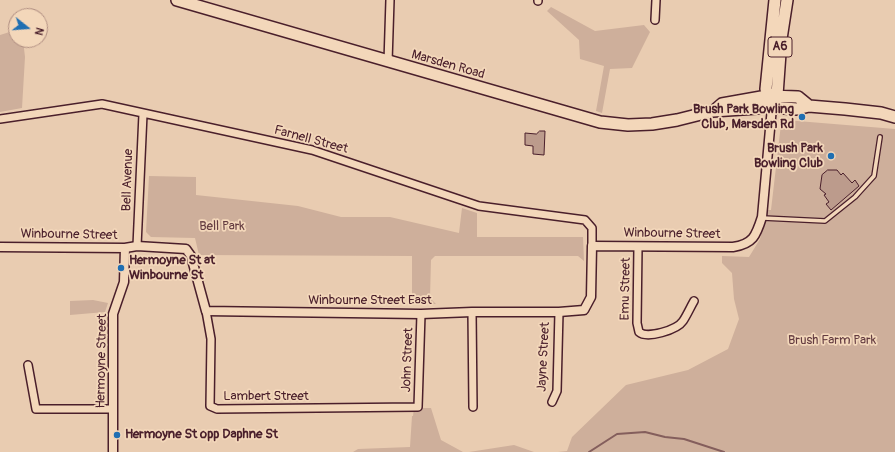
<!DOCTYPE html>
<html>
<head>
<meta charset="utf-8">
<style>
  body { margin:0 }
  #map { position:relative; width:895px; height:452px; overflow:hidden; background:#e9ccb1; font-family:Pangolin,sans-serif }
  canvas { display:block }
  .north { position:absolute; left:8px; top:8px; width:40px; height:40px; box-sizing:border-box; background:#f3d7ba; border:1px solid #af8d81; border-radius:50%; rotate:107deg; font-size:11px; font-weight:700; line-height:16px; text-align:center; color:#4a1f2b }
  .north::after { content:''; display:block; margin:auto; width:14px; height:18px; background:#1f6fb2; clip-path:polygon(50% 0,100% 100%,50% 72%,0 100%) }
</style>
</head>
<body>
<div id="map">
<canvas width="895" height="452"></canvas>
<div class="north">N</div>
</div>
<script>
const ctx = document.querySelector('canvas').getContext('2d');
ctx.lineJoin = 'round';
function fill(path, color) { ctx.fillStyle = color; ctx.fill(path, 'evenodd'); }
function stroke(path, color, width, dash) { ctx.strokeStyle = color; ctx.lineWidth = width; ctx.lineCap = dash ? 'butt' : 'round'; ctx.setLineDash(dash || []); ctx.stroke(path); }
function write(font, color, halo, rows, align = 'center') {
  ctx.font = font + ' Pangolin,sans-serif'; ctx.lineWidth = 3.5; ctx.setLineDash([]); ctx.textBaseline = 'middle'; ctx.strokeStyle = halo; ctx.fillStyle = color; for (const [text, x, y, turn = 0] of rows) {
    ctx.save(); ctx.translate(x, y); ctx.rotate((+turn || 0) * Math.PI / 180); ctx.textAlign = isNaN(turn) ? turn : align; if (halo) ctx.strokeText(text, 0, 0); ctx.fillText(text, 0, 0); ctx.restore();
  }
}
fill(new Path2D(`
  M551,7L595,31L644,25L650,32L632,68L610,69L602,113L596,111L604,66L580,59L579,40L547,11Z
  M16,30V40H23L25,57L22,108L0,112V35Z
  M785,120L895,129V452H558L567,451L572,437L626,385L688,370L728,349L739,319L734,299L732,273L722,263V256L749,257L760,239L767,210H771L781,124Z
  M149,176L196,177V195L298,206L341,217H390L459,233L462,208L477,213V237H583L584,261L578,256H435L431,260L430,298L436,304L412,303V256L199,255L195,238L151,237L146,232Z
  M93,300L108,303L105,312L70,315V301Z
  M414,408H431L441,440L463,452H353L358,449L410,447L412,416H413Z
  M514,445L534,452H469Z`), '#ceaf9b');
stroke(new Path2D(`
  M589,452L617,434L645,432L665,437L684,439L724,452`), '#845e5c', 2);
const building = new Path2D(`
  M540,131H545L544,155L533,154V146L525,145V133L536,134Z
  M828,170H837L841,175L843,173L852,183L855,180L859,186L831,210L826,204L829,202L824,195L826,194L820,189L822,175Z`);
fill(building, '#bc9b8c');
stroke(building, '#4a1f2b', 1);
const service = new Path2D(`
  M763,218L825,221L855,197L874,176L880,137`);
const minor = new Path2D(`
  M538,0V1
  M655,20L656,0
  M388,62L390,0
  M0,119L102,104L312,150L479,206L585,220L592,228V246
  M137,246L143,114
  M638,247L637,323L639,332C647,339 677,330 683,321C687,315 690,308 694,301
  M206,311L211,339L210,406L217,409L418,407L421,314
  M472,312L473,407
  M28,365L36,409H113
  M552,402L557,391L559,312`);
const tertiary = new Path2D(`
  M0,247L125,248L137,246L186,249L191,256L206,311L421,314L472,312H559L584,310L591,297L592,246L733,247C753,244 756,236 762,217L772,107
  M113,452V314L124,282L125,248`);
const primary = new Path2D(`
  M177,0L600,122L628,125L652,124L677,120L713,111L772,107
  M714,111L722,104L767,96`);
const trunk = new Path2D(`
  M770,96L798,97L809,106
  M772,107L797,109L809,106L845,109L881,113L895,117
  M772,107L777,95L781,39L787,0
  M772,107L766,89L775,0`);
stroke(service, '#4a1f2b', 6);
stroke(minor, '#4a1f2b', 10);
stroke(tertiary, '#4a1f2b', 11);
stroke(primary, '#4a1f2b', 14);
stroke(trunk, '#4a1f2b', 14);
stroke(service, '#f3d7ba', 3.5);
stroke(minor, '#f3d7ba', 7);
stroke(tertiary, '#f3d7ba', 8);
stroke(primary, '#f3d7ba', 11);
stroke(trunk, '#f3d7ba', 11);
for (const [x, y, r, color] of [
  [802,117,4,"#1f6fb2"],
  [831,156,4,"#1f6fb2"],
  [121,268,4,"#1f6fb2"],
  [117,435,4,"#1f6fb2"]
]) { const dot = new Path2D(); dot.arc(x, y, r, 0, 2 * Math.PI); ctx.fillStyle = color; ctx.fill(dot); stroke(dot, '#f3d7ba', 1.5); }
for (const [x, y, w] of [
  [780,47,24]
]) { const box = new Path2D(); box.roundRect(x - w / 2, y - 10, w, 20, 3); ctx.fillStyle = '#f3d7ba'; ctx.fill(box); stroke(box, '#4a1f2b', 1); }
write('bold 12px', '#4a1f2b', null, [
  ["A6",780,47]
]);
write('13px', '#4a1f2b', '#f3d7ba', [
  ["Marsden Road",448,65,16],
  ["Farnell Street",311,140,15],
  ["Bell Avenue",128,180,-88],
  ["Winbourne Street",672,234,1],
  ["Winbourne Street",69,235,1],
  ["Emu Street",626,289,-89],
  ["Winbourne Street East",370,301],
  ["Jayne Street",544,357,-87],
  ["John Street",408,360,-88],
  ["Hermoyne Street",102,361,-89],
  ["Lambert Street",266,397]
]);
write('bold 13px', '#4a1f2b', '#f3d7ba', [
  ["Brush Park Bowling",794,110],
  ["Club, Marsden Rd",794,125],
  ["Brush Park",823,149],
  ["Bowling Club",823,164],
  ["Hermoyne St at",129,261,"left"],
  ["Winbourne St",129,276,"left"],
  ["Hermoyne St opp Daphne St",125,435,"left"]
], 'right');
write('13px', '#643c41', '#f3d7ba', [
  ["Bell Park",222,227],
  ["Brush Farm Park",832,341]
]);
</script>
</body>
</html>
